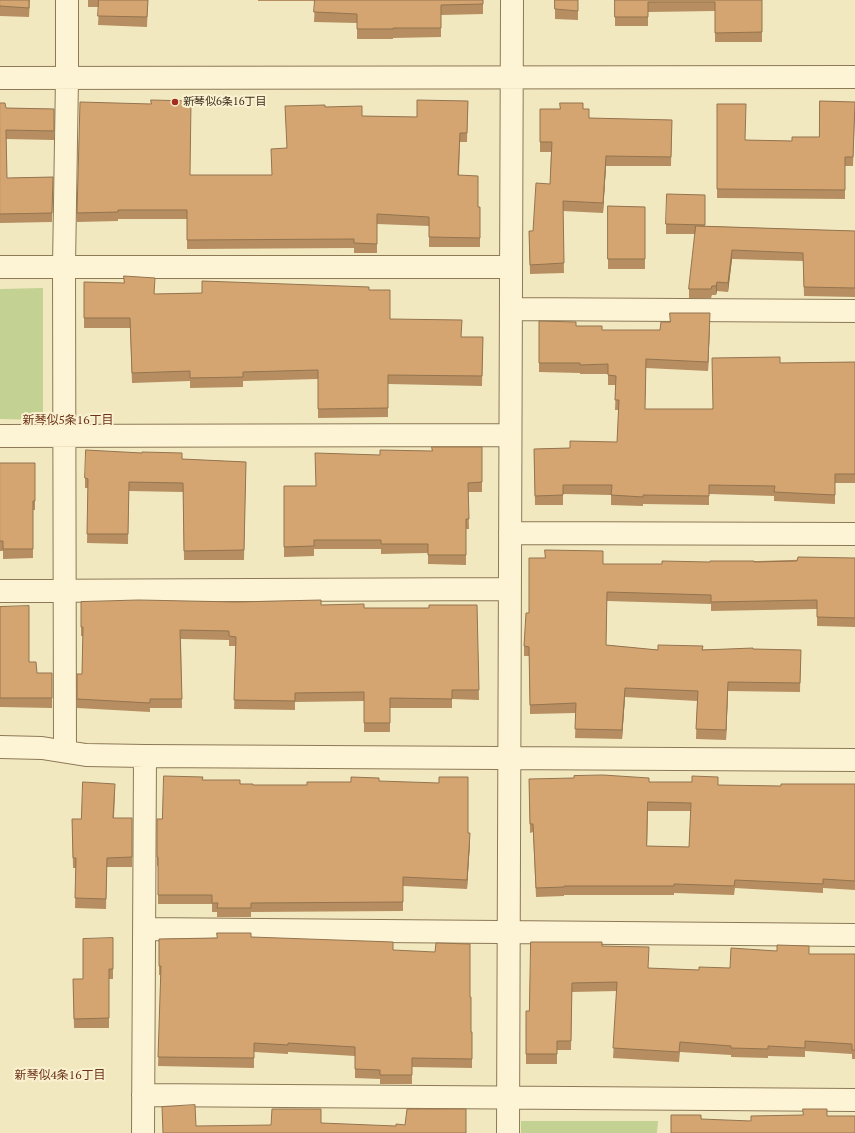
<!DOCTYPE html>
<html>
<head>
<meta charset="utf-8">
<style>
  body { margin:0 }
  canvas { display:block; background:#f2e8bf }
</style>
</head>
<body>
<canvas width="855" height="1133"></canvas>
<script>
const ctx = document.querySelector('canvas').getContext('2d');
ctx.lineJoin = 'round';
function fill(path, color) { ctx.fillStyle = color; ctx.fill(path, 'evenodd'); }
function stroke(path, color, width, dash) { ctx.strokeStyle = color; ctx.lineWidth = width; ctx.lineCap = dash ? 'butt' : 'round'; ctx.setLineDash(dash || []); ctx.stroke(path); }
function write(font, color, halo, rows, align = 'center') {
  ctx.font = font + ' "PT Serif","Noto Sans JP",serif'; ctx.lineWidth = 4; ctx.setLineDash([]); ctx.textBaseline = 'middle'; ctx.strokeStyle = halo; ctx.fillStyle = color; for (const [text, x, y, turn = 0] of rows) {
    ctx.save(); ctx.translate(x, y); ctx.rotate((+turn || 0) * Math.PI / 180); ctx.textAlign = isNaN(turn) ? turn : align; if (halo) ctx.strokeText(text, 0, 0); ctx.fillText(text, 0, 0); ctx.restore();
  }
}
fill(new Path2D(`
  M43,288V420L0,419V289Z
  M521,1121H658L657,1133H521Z`), '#c3d192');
const minor = new Path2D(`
  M0,78L855,77
  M0,267H511
  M511,309L855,311
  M0,436L510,435
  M510,533L855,534
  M0,591L510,589
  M0,747L42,748L86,755L145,756L855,760
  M65,751L64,266L67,78V0
  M144,929L855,935
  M143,1095L855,1100
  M143,1133L145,756
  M508,1133L512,0`);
stroke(minor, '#8d7956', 24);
stroke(minor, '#fcf4d4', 22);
fill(new Path2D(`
  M0,0H30L29,17L0,16Z
  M88,0H148L147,27L98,25L99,7H88Z
  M258,0H483V14L441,15V37L393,38V39H357V23L314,22L315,1H258Z
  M615,0H762V42H715V11L648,12V26H615Z
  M555,9L578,11V20L555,19Z
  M468,101L467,142H460L459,175L478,207H480V247H429V226L377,224V253H354V248L187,249V219H118V221L77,222V213L190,175H272L286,148L325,107L362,116L417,117Z
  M0,103L6,108L54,109V140L6,139L7,178L53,177L52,222L0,223Z
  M717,104L745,140L792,141L819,137L855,111L853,166H845V199L717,198Z
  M540,109H583L589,118L672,120L671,166H606L603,213L563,211L564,273L530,274L529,231H533L550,184L551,152H540Z
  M705,195V226L855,231V297L804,296L803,261L732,259L728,292L717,291L716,295H712L711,298H689V289L695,234H666V224Z
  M608,206L645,207V269H608Z
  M202,281L369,290L390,319L461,337H483L482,386L388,384V417L318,418V379L243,381V387L190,388V381L132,383L130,328H84V282L124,283L155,294L202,293Z
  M539,321L602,330H660L710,323L708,371L646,368L645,409H712L780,363L855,362V483H835V504L774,501V496L709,494V505L643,504V506L611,505V495L563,494V505H535L534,449L570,448L617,442L619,410H615L616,385H608V374H580V373L539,372Z
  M482,447V492H468L469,529H466V565L428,564V553L381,554V549H314V556L284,557V486H316L380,455Z
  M182,459L246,462L244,560H184L183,492L129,491L128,544L87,543L88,488H85V478Z
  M0,463H35V510H33V558L3,559V551H0Z
  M855,558V627L817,626V609L711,611V604L607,601L606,645L658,650L753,649L801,650L800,692L728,691L726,740L696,739L697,701L625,697L622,739L575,738L576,713L530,714L529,656H524V646L529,613L603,564H662Z
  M81,602L321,605L364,608H429L477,605L479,700L452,699V708H390V732H364V701L295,702V710L234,709L236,646H229V640L181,639L182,708H150V712L77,708V674H82L83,636H81Z
  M0,607L29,662L37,673H52V708L0,707Z
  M529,779L649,782L718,785L781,786L855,784V890L823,888V893L735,888L734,895L674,893V895H564V896L536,897L533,832L530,833ZM648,811H691L689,847L647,846Z
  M202,780L253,785H307L351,782L379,781L468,833L470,842L467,889L403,886V911L251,912V917H217V912H212V904H158V866H157V819H162Z
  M115,794L114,818H132V867H107L106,909L75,908L76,868H73L72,819H81Z
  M251,937L393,950L470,997L471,1032H472V1068L412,1067V1084H380V1079L355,1078V1056L288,1052V1054L254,1052V1068L158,1066L161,975H159V939Z
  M113,938V979H109V1028H74L73,979H83Z
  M602,946L649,968L699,970L730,968L809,954H855V1059H852V1054L805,1051V1057L768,1056V1058L731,1057V1055L680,1052L679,1062L613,1058L617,991L572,992L571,1050H557V1064H526V1011H529Z`), '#b68e61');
fill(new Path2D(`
  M606,156V166L603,213V203Z
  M732,250V259L728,292V283Z
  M717,282V291L716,295V286Z
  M710,313V323L708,371V362Z
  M728,682V691L726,740V730Z
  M625,688V697L622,739V730Z
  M470,833V842L467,889V880Z`), '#94744f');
const building = new Path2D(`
  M0,0H29V8L0,6Z
  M99,0H148L147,17L98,16Z
  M315,0H483V4L441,5V28H393V29H357V14L314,12Z
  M555,0H578V11L555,9Z
  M615,0H762V32L715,33V2H648V17H615Z
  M151,100L191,101L190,175H272L271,149L287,148L285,106L325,105V107L362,106V116L417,117V100L468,101L467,133H460L458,175L478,176V207H480V238L429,237V217L377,214V244L354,243V239L187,240V210H118V212L77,213L80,102L151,104Z
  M820,101L855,102L853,157H845V190L717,189V104H746L745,140L792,141V137H819Z
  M0,103H5L6,108L54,109V131L6,130L7,178L53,177L52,213L0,214Z
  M560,103H583V109H589V118L672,120L671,157L606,156L603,203L563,201L564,263L530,265L529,231H533L536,183L550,184L552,142H540V109H560Z
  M667,194L705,195V225L666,224Z
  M608,206L645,207V259H608Z
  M696,226L855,231V288L804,287L803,253L732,250L728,283L717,282L716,286H712L711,289H689Z
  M124,276L155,278L154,294L202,293V281L369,287V290H390V319L462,320L461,337H483L482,376L388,375V408L318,409V370L243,372V377L190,378V371L132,373L130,318H84V282L124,283Z
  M670,313H710L708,362L646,359L645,409H713L712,358L780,357V363L855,362V474H835V495L774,492L775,486L709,485V496L643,495V497L611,495L612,485H563V495L535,496L534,449L570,448V441L617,442L619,400H615L616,376L608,375V364L580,365V363H539V321L576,322V326H602V330H660L661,322H670Z
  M432,447H482V482L468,483L469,519H466V555H428V544H381V540H314V546L284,547V486H316L315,453L380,455V450L432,451Z
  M86,450L142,453V452L182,453V459L246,462L244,550L184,551L183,483L129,482L128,534H87L88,479L85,478Z
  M0,463H35V501H33V549H3V541H0Z
  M545,550L603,551V564H662V561L710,562V561H754V562L797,561L798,557L855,558V618L817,617V600L711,602V595L607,592L606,645L658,650V645L703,646L702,650L753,648V649L801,650L800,683L728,682L726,730L696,729L698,691L625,688L622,730L575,729L576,703L530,705L529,647L524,646L526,613H529V558H545Z
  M139,600L236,602L321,600V605L364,604V608H429V605H477L479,690H452V699L390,698V723H364V692L295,693V701L234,700L236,637L229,636V631L180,630L182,699H150V703L77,699V674H82L83,627H81V602Z
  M29,606V662H36L37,673H52V698H0V607Z
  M603,775L649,778V782H692V776L718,777V785L781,786V784H855V881L823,879V884L735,880L734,886L674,884V886H564V887L536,888L533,824H530L529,779L574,778V776ZM648,802L691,803L689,847L647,846Z
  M164,776L203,777L202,780H240V784H253V785H307V782H351V777L379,778V781L439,783V777H468V833H470L467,880L403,877V902L251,903V908H217L218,903H212V895H158V857H157V819H162Z
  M83,782L115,784L113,818H132V857L107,858L106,899L75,898L76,858H73L72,819H81Z
  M217,933H251V937L393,942V950L435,952L436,943L470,944V997H471V1032H472V1059L412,1058V1075H380V1070L355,1069V1047L288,1043V1045L254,1043V1058L158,1057L161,966H159V939L217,938Z
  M113,938V969H109V1018L74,1019L73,979H83V939Z
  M531,942H602V946L649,947L648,968L699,970V967L730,968L731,948L777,951V945L809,946V954H855V1050H852V1044L805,1041V1048L768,1046V1049L731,1048V1046L680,1042L679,1052L613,1048L617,982L572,983L571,1041H557V1054H526V1011H529Z
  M195,1105L196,1126L271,1125L272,1109H321V1123L396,1126V1124L405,1125L407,1109H466V1133H163L162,1107Z
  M803,1109H827V1116H855V1133H671V1115H701V1119L751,1121V1116L803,1115Z`);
fill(building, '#d4a571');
stroke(building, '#94744f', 1);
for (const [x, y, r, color] of [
  [175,102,4,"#a22d20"]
]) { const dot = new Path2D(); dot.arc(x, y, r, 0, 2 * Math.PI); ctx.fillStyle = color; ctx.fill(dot); stroke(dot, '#f9f1d0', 1.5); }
write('11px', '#3b2e1c', '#f9f1d0', [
  ["新琴似6条16丁目",183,102]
], 'left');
write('12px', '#6c3217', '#f9f1d0', [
  ["新琴似5条16丁目",68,421],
  ["新琴似4条16丁目",60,1076]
]);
</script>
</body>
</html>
